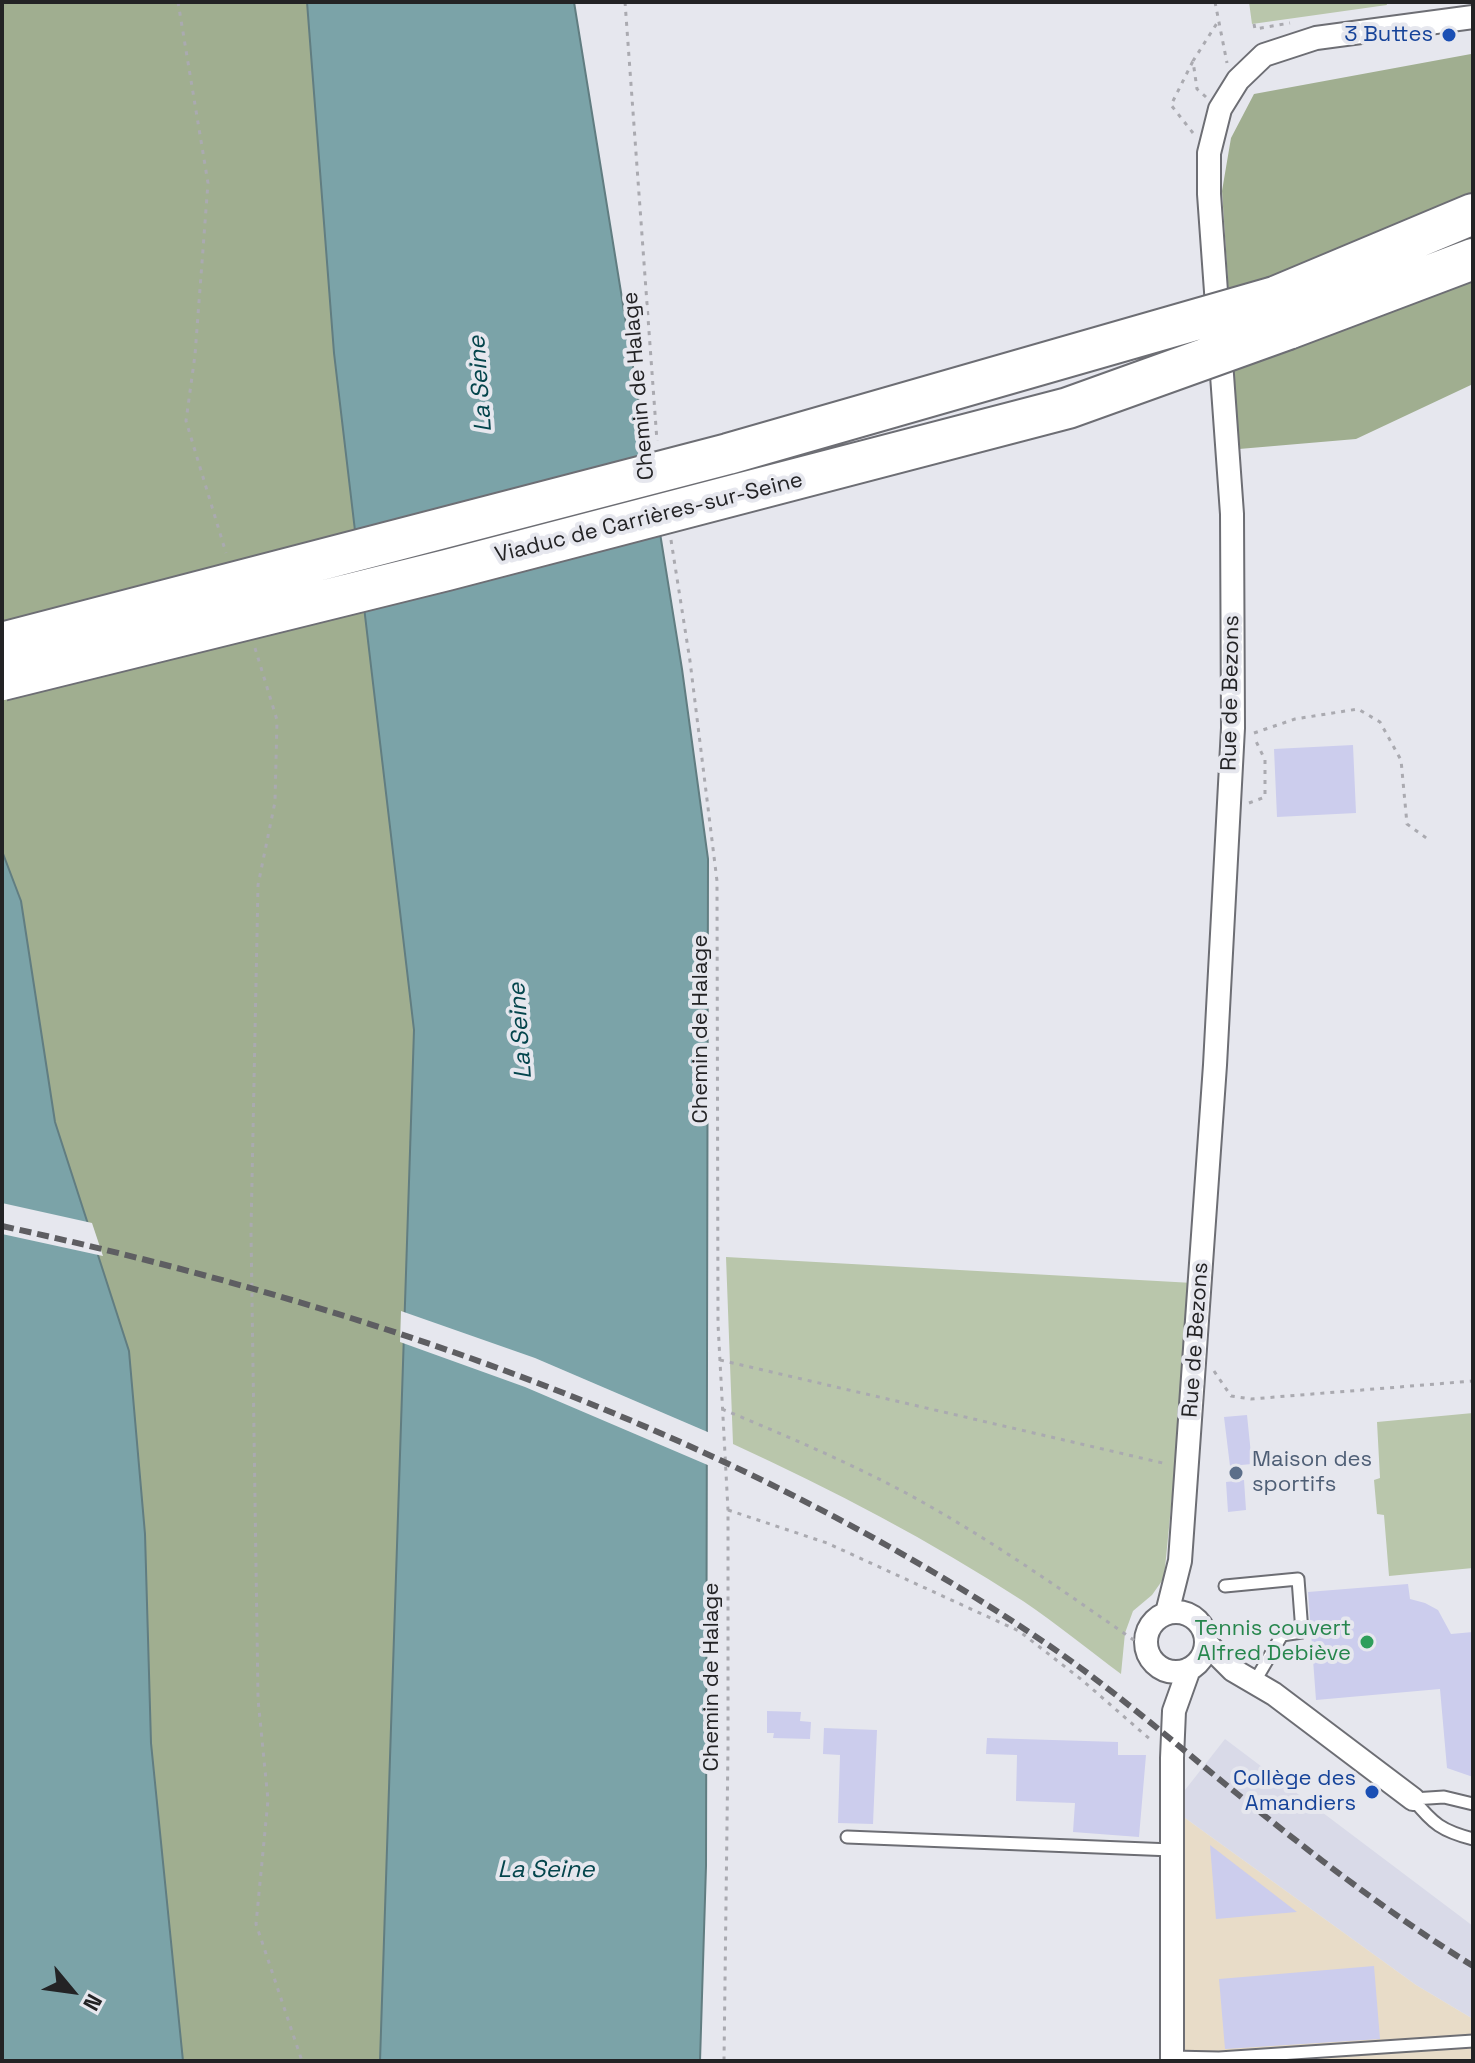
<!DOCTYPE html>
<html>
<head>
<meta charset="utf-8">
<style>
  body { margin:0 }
  #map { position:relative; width:1475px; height:2063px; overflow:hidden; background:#e6e7ee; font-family:"Space Grotesk",sans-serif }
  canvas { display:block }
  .frame { position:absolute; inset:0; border:4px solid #232325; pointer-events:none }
  .north { position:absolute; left:32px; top:1951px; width:80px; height:80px; -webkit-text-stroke:6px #e6e7ee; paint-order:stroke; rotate:119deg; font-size:22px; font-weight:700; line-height:32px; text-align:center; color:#232325 }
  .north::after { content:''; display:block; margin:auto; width:28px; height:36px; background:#232325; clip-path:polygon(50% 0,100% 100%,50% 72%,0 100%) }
</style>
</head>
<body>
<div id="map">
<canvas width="1475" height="2063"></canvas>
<div class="frame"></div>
<div class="north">N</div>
</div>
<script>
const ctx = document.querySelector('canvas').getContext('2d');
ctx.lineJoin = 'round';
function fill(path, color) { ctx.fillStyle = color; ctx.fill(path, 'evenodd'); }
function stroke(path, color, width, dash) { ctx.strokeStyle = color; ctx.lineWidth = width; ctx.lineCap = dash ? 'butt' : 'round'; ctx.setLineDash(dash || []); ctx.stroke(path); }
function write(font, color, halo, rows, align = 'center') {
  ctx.font = font + ' "Space Grotesk",sans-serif'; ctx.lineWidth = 8; ctx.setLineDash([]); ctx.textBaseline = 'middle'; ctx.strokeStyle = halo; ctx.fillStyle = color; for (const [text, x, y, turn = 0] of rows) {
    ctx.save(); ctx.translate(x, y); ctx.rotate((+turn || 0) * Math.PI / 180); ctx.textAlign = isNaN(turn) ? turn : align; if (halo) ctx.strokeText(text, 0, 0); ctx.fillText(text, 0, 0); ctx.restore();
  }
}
fill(new Path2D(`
  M1225,1739L1473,1926V2019L1416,1985L1185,1818V1790Z`), '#d9dae8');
fill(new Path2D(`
  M1185,1818L1416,1985L1473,2019V2061H1181L1179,2003Z`), '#e8dcc8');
fill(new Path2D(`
  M1249,2H1386L1387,5L1252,24Z
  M726,1257L1193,1283L1164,1578L1152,1595L1133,1611L1125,1633L1121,1674C1089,1650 1057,1624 1023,1601C931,1541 833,1490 733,1444Z
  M1473,1413V1568L1389,1576L1384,1515L1377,1514L1374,1480L1380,1478L1377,1422Z`), '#b9c6ab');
fill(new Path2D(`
  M2,2H307L334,353L414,1030L380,2061H183L151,1743L145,1534L129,1351L55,1122L21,901L2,851Z
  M1471,54L1473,384L1356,439L1239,449L1222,191L1231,138L1254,94Z`), '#a0ae90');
const water = new Path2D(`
  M307,2H574L682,669L708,859L706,1866L700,2061H380L414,1030L334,353Z
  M2,851L21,901L55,1122L129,1351L145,1534L151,1743L183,2061H2Z`);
fill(water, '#7ba3a8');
stroke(water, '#617d81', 2);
fill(new Path2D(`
  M2,1203L92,1223L103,1256L2,1234Z
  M401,1311L535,1358L710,1433V1466L525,1387L400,1342Z`), '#e6e7ee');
fill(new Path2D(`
  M1353,745L1356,813L1277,817L1274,749Z
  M1247,1415L1252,1464L1230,1466L1224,1417Z
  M1244,1480L1246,1510L1228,1512L1226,1482Z
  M1408,1584L1410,1599L1425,1603L1438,1610L1451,1634L1473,1632V1777L1447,1768L1440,1689L1316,1700L1308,1592Z
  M767,1711L801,1712L800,1721L811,1722L810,1739L773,1738L774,1733H767Z
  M824,1728L877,1730L873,1824L838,1823L840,1755L823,1754Z
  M987,1738L1118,1742V1755H1146L1139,1837L1073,1832L1075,1803L1016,1801L1017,1755L986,1754Z
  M1210,1845L1297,1912L1216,1919Z
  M1374,1966L1380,2039L1225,2049L1219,1979Z`), '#cccded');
const service = new Path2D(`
  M1225,1586L1298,1579L1302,1632L1282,1635L1255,1681
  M1473,1804L1444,1797L1413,1799C1433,1824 1442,1831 1473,1839
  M847,1837L1172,1850
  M1172,2057L1219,2058L1473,2041`);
const minor = new Path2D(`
  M1146 1642a30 30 0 1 1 60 0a30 30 0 1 1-60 0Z
  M1167,1613L1180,1561L1215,1065L1233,728L1232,514L1209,194V153L1220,109L1238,80L1264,55L1316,38L1473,17
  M1206,1643L1233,1670L1274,1694L1413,1799
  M1172,2061V1758L1174,1711L1189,1669`);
const motorway = new Path2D(`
  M1275,297L1473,214
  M1288,329L1473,259`);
stroke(service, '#6d6e74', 15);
stroke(minor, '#6d6e74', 26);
stroke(motorway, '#6d6e74', 44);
stroke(new Path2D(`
  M178,2L208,183L195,355L186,421L226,553
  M625,2L657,441
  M1215,2L1227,63
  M1254,24L1255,29L1290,23
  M1206,97L1197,89L1193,61L1219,20
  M1193,133L1171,105L1193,61
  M671,540L690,661L717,881L718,1324L728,1510V1747L724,2061
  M255,648L277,720L275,802L258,885L251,1231L258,1699L268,1800L256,1924L302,2061
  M1254,733L1295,719L1358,709L1380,722L1401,760L1407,824L1429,840
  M1249,803L1265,797V760L1254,737
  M720,1360L1167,1464
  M1214,1371L1231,1396L1251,1399L1473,1381
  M722,1409C784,1435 846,1461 906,1493C991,1539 1069,1595 1148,1650
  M728,1510L827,1543L1019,1631L1082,1680L1152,1741`), '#aaaab0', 3, [4, 6]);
stroke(service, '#fff', 11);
stroke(minor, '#fff', 22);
stroke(motorway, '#fff', 40);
stroke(new Path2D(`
  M2,1226C363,1305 722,1428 1032,1634C1102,1680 1165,1735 1230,1788C1308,1851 1388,1913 1473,1966`), '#5e5e62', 6, [12, 6]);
const motorwayBridge = new Path2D(`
  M2,643L728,454L1275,297
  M2,680L447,570L1068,408L1288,329`);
stroke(motorwayBridge, '#6d6e74', 44, []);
stroke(motorwayBridge, '#fff', 40);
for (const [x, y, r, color] of [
  [1449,35,8,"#1a4fb4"],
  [1236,1473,8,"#5c6f8a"],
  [1367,1642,8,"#2e9e5b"],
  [1372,1792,8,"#1a4fb4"]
]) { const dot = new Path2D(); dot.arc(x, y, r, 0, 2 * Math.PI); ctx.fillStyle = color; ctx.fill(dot); stroke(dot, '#e6e7ee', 3); }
write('22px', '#164399', '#e6e7ee', [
  ["3 Buttes",1433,35],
  ["Collège des",1356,1779],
  ["Amandiers",1356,1804]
], 'right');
write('22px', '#232325', '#e6e7ee', [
  ["Chemin de Halage",639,386,-95],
  ["Viaduc de Carrières-sur-Seine",649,518,-14],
  ["Rue de Bezons",1231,693,-89],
  ["Chemin de Halage",701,1029,-90],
  ["Rue de Bezons",1196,1340,-86],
  ["Chemin de Halage",712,1677,-90]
]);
write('22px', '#4e5e75', '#e6e7ee', [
  ["Maison des",1252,1460],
  ["sportifs",1252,1485]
], 'left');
write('22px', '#27864d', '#e6e7ee', [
  ["Tennis couvert",1351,1629],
  ["Alfred Debiève",1351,1654]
], 'right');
write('italic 24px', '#04454c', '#e6e7ee', [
  ["La Seine",481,384,-94],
  ["La Seine",521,1031,-94],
  ["La Seine",546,1870]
]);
</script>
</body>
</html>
